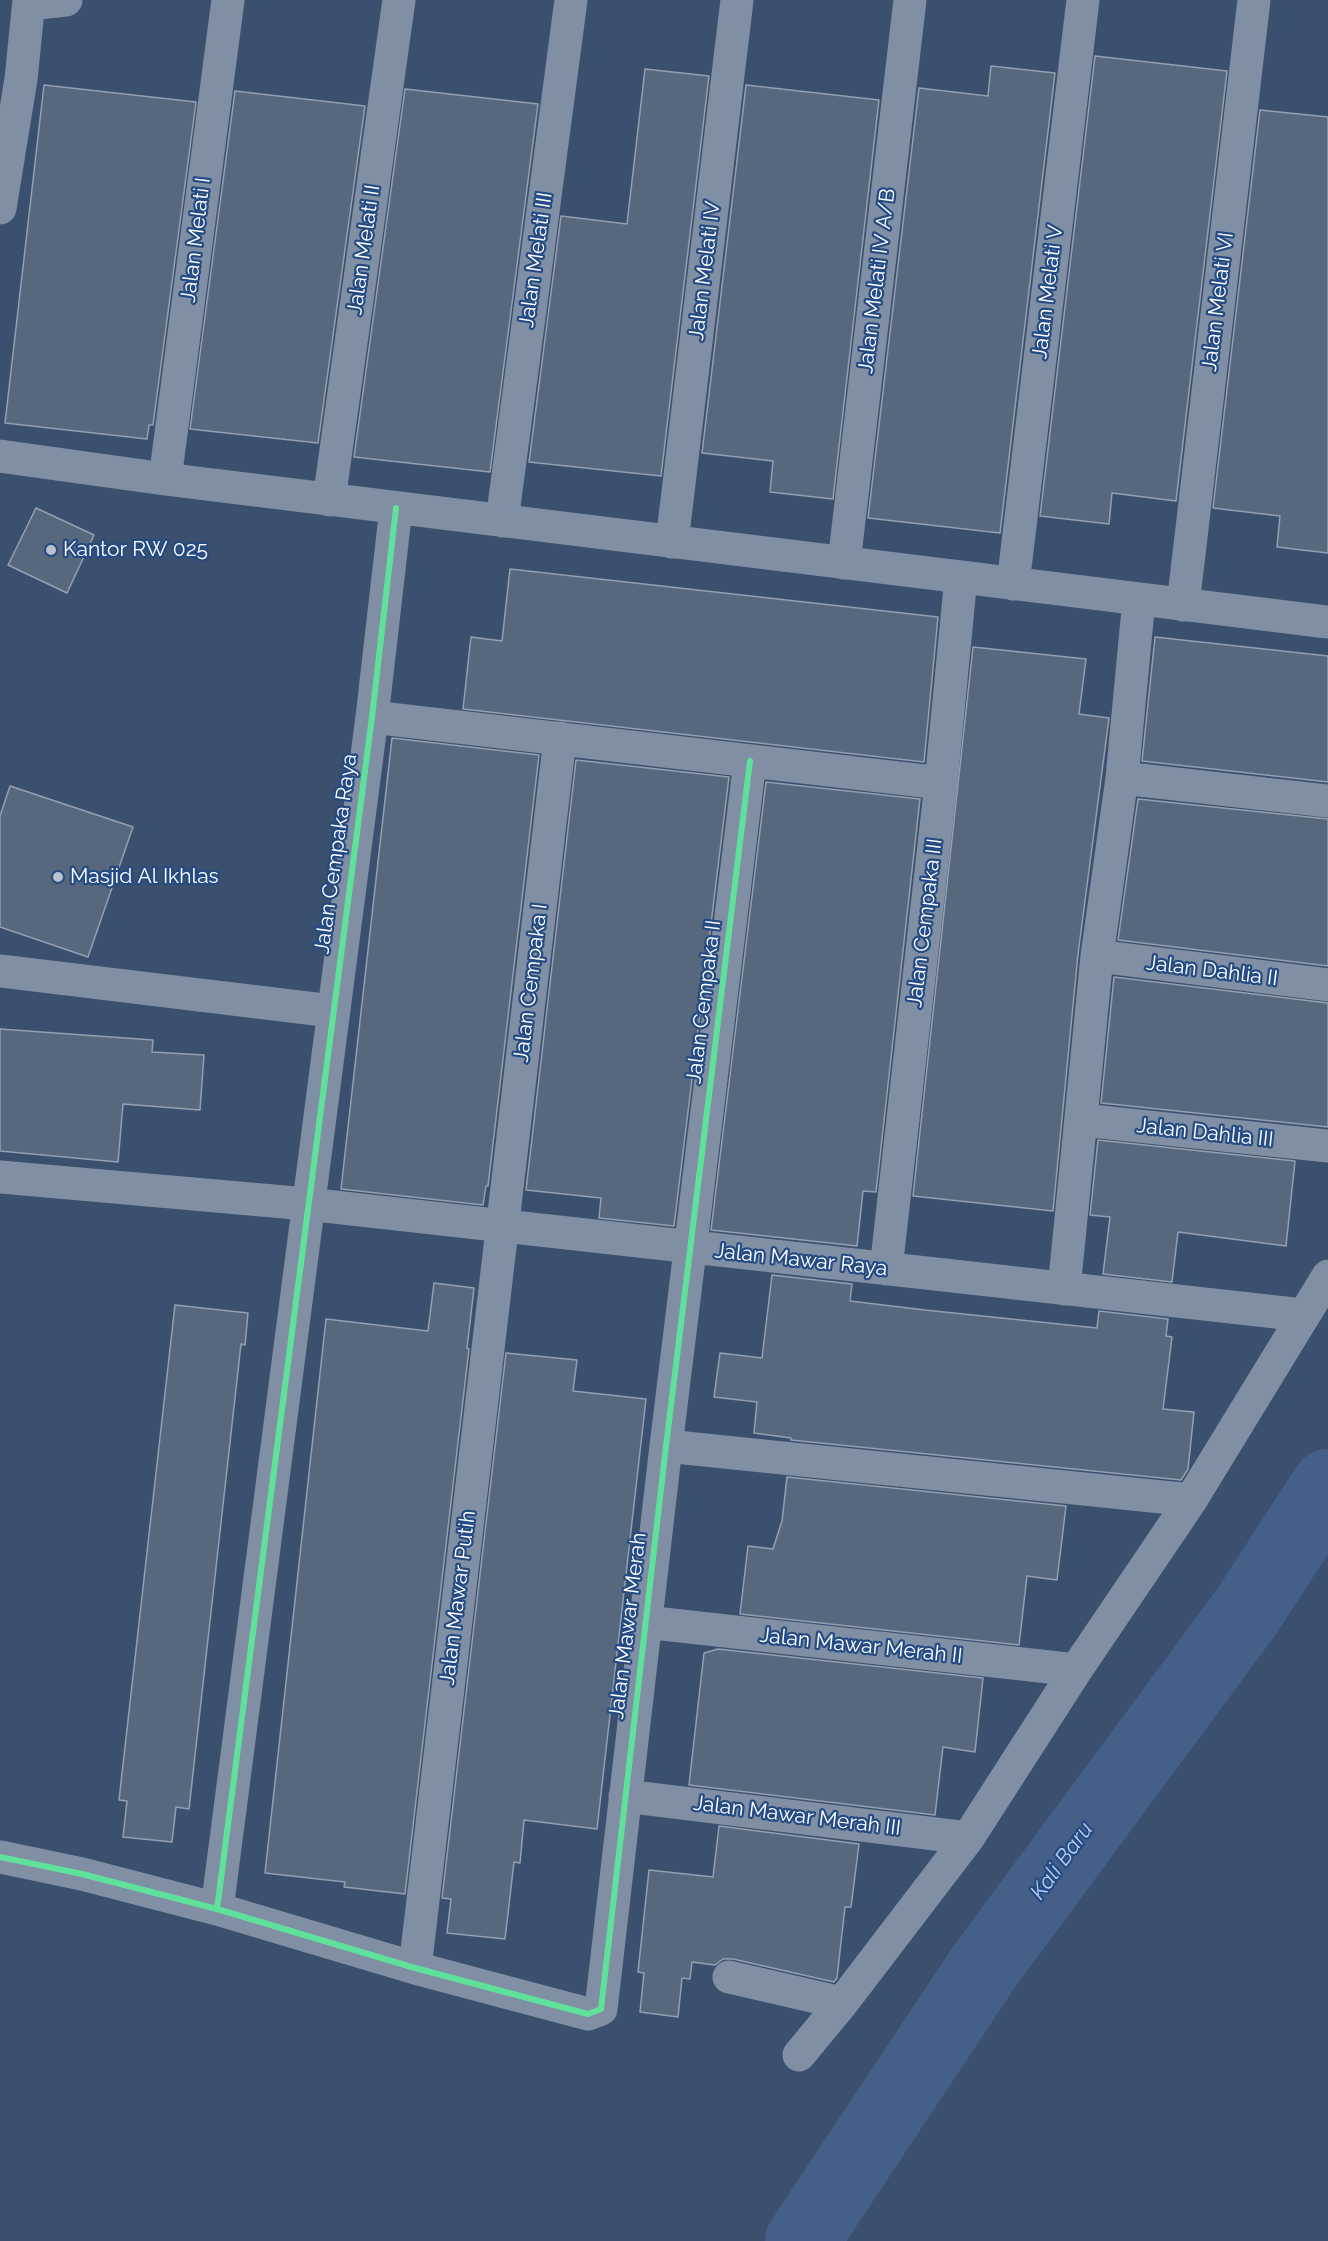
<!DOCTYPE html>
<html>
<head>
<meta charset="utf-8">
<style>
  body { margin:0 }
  canvas { display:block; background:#3b4f6e }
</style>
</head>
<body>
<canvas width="1328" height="2241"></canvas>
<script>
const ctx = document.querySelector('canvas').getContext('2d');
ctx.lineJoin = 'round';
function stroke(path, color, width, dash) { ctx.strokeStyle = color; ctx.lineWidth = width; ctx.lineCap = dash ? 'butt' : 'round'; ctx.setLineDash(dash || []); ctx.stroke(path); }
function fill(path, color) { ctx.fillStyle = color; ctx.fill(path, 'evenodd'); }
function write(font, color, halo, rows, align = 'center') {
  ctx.font = font + ' Raleway,sans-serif'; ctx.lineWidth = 4.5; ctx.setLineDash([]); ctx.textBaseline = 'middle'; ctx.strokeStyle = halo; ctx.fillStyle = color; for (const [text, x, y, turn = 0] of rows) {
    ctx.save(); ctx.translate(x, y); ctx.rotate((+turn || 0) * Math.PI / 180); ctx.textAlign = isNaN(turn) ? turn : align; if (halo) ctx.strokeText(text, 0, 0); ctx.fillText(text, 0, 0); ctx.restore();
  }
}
stroke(new Path2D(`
  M802,2241L984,1967L1247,1611L1328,1486`), '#456088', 74);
const building = new Path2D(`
  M1095,56L1227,71L1176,501L1112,493L1109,524L1040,516Z
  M991,66L1055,73L1000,533L868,518L919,88L988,96Z
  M645,69L709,76L661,476L529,462L561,216L627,224Z
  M44,85L196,102L153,425H149L147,439L5,423Z
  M746,85L879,100L833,499L770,492L773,461L702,453Z
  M405,89L538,104L490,472L354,457Z
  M235,91L365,106L318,443L190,429Z
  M1260,110L1328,117V553L1277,547L1280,516L1213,508Z
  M36,508L94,535L67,593L8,565Z
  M510,569L938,617L924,762L463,709L471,637L502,641Z
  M1155,637L1328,656V782L1142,761Z
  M973,647L1086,659L1079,714L1109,718L1078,954L1053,1211L913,1196Z
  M392,738L539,755L488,1186H486L483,1205L341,1189Z
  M576,760L729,777L674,1226L599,1218L601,1198L526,1190Z
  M766,782L920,799L876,1192L863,1191L857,1246L711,1230Z
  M10,786L133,827L88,957L0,927V816Z
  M1138,799L1328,819V966L1118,940Z
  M1114,977L1328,1003V1127L1101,1103Z
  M0,1029L153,1040L152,1052L204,1055L200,1110L123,1104L118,1162L0,1151Z
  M1098,1140L1295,1161L1286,1246L1178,1232L1172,1282L1103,1274L1110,1217L1090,1215Z
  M772,1275L852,1284L850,1301L925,1310L1097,1328L1099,1311L1168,1319L1166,1336L1172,1337L1163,1409L1194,1412L1188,1469L1181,1480L791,1440V1438L754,1433L757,1402L714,1397L720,1353L762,1358Z
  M434,1283L474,1288L467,1348L469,1349L405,1894L344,1887L345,1882L265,1873L326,1319L428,1331Z
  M175,1305L248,1313L245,1345L241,1344L189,1809L176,1807L172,1842L123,1837L127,1801L119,1800Z
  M506,1353L577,1360L573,1391L646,1399L597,1829L524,1820L520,1863L514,1862L505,1939L447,1933L451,1899L442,1898Z
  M787,1477L1066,1506L1057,1580L1027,1576L1019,1645L740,1614L748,1546L773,1549L782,1521Z
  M718,1649L983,1678L975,1752L943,1747L935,1815L689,1785L704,1653Z
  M719,1826L859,1844L851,1907H845L837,1978L834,1982L733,1959H723L715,1965L692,1962L690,1979L682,1978L678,2017L640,2012L644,1973L638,1972L649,1870L713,1877Z`);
fill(building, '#56677e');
stroke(building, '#94a0b2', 1.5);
stroke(new Path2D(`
  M29,4L66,0
  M0,208L21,79L29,0
  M0,456L165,479L1328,622
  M165,479L228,0
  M329,500L399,0
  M502,521L571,0
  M672,542L737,0
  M844,563L910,0
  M1013,584L1083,0
  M1183,605L1254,0
  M372,717L941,783
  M1122,778L1328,801
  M1097,956L1328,985
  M0,971L332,1011
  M1082,1120L1328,1146
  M0,1177L307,1204L1303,1315
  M886,1269L941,783L961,577
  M1064,1289L1097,956L1122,778L1139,599
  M666,1446L1191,1500
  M645,1622L1076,1670
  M625,1796L968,1838
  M0,1857L82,1874L217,1909L415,1968L588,2014L601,2009L666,1446L750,761
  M217,1909L372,717L396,508
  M415,1968L560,738
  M729,1977L842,2003
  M799,2055L842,2003L968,1838L1076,1670L1191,1500L1328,1276`), '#818fa4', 33);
stroke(new Path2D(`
  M0,1857L82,1874L217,1909L415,1968L588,2014L601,2009L666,1446L750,761
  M217,1909L372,717L396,508`), '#60e19b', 6);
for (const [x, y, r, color] of [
  [51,550,6,"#bac1cc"],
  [58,877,6,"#bac1cc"]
]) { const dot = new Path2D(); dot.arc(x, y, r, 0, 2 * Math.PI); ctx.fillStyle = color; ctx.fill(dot); stroke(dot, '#254b84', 2); }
write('21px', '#fff', '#254b84', [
  ["Jalan Melati I",196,240,-83],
  ["Jalan Melati II",364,250,-82],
  ["Jalan Melati III",536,260,-82],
  ["Jalan Melati IV",705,271,-83],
  ["Jalan Melati IV A/B",877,281,-83],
  ["Jalan Melati V",1048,292,-83],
  ["Jalan Melati VI",1218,302,-83],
  ["Jalan Cempaka Raya",336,854,-82],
  ["Jalan Cempaka III",925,923,-83],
  ["Jalan Dahlia II",1212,971,7],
  ["Jalan Cempaka I",531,983,-83],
  ["Jalan Cempaka II",704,1002,-83],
  ["Jalan Dahlia III",1205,1133,6],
  ["Jalan Mawar Raya",801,1260,6],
  ["Jalan Mawar Putih",458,1598,-83],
  ["Jalan Mawar Merah",628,1626,-83],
  ["Jalan Mawar Merah II",861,1646,6],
  ["Jalan Mawar Merah III",797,1816,7]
]);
write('21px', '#fff', '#254b84', [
  ["Kantor RW 025",63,550],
  ["Masjid Al Ikhlas",70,877]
], 'left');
write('italic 22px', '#b9d0ef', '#254b84', [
  ["Kali Baru",1062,1861,-54]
]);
</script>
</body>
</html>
